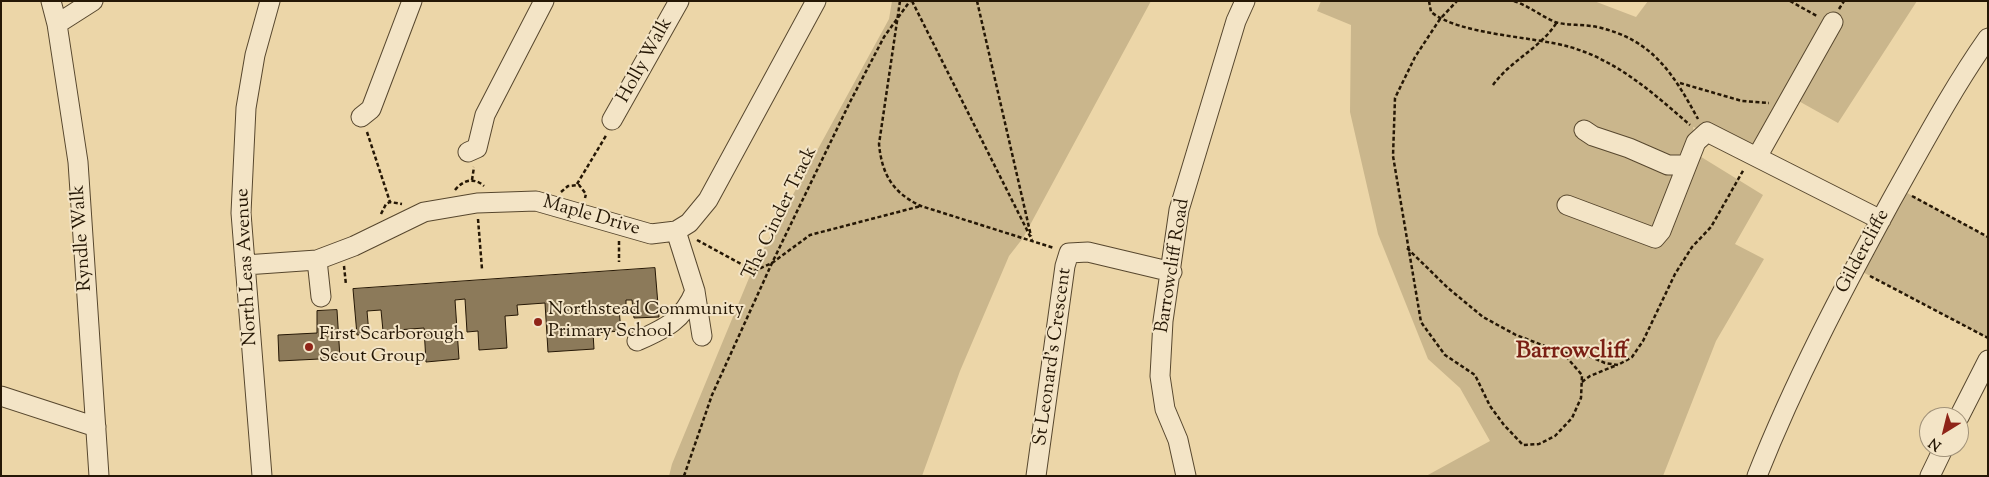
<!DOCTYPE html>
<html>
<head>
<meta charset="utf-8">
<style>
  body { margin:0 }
  #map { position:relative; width:1989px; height:477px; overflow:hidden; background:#ecd6a8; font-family:"Sorts Mill Goudy",serif }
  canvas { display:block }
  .frame { position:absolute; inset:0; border:2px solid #251705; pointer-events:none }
  .north { position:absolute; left:1919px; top:407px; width:50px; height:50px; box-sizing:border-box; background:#f3e4c6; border:1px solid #a19279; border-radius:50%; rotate:216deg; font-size:14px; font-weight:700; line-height:20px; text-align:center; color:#251705 }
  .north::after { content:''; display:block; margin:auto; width:18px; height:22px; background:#8f2418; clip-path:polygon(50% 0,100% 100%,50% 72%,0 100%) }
</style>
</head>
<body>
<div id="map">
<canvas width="1989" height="477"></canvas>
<div class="frame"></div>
<div class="north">N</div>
</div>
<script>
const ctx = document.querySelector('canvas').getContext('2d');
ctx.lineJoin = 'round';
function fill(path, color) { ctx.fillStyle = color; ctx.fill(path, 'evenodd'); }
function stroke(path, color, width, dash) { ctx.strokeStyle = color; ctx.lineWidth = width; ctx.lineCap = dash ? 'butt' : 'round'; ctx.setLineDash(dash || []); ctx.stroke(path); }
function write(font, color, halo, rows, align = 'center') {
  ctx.font = font + ' "Sorts Mill Goudy",serif'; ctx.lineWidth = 4; ctx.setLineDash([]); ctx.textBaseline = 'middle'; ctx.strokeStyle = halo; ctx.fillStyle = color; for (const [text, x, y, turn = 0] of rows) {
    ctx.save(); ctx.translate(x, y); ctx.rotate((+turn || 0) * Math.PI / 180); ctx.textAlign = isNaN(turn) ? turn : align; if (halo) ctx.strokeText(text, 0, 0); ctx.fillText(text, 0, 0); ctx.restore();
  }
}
fill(new Path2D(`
  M892,1H1151L1023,238L1009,256L960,371L922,476H669L672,464L754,266L889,19Z
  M1321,1H1594L1636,17L1648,1H1917L1838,123L1795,99L1764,151L1693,127L1698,155L1763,195L1735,244L1764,259L1716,341L1663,476H1426L1490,441L1460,388L1428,359L1378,234L1350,112L1351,25L1317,11Z
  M1898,188L1988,237V338L1855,268Z`), '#cab68c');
const building = new Path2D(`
  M655,268L659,317L634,318L632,300H626V308L619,309L621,331L593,333L594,349L548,352L545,303L517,305L518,315L505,316L507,348L479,350L478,331L467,332L465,299L455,300L459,359L426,362L424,328L383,331L381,310L367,311L369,334L357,335L353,289Z
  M337,310L340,358L279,361L278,335L317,333V311Z`);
fill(building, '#8c7a5a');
stroke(building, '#251705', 1);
const minor = new Path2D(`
  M51,1L57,24L78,162L99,476
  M57,24L93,1
  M361,117L371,109L412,1
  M612,120L679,1
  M1584,130L1593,136L1629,148L1668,165H1686
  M468,152L477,148L485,115L544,1
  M1757,157L1833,22
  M1567,205L1655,238L1661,231L1696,142L1707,132L1881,220
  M676,231L695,291L702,336
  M317,260L321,297
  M245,265L317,260L354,246L424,212L477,203L536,201L651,234L676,231L689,223L708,200L816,1
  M637,341C664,329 683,321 695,291
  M1,396L96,427
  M1959,417L1988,360
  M262,476L241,213L246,108L255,55L270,1
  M1036,476L1065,266L1069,253L1088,252L1172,272
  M1186,476L1178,440L1165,409L1160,376L1163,321L1179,210L1236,21L1245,1
  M1757,476C1795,380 1842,291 1891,201C1922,146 1952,89 1988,38
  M1930,476L1944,447`);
stroke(minor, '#57472e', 21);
stroke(new Path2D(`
  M900,1L879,144C882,175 893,193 921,206L1054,248
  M912,1L1032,240
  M977,1L1031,236
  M1429,1L1431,12C1460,35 1531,36 1570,47C1618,61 1653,93 1690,125
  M1514,1C1529,6 1541,16 1555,22C1568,26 1584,24 1597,27C1652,39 1673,73 1698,119
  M1790,1L1817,16
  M1839,9L1844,1
  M1680,83L1742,101L1769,103
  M1493,85C1511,60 1541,48 1557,22
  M367,132L390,202
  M472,180L474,167
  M577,184L607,134
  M455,190C463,180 474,177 484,186
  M561,192L568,186L579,185L586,194L585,198
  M1912,196L1988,237
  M381,214L386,204L390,202L402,204
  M478,219L482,269
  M697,240L754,271L772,263L810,235L921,206
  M619,241V262
  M1407,248L1448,288L1483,317L1516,335L1563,353L1582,375L1581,398L1572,418L1555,436L1539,444L1523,445L1504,425L1490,406L1475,375L1445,355L1421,322L1393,156L1395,98L1415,57L1440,19L1457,1
  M344,266L346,285
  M1870,276L1988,338
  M1564,353L1584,354L1605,363L1618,365L1632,357L1643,341L1675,274L1692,247L1711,227L1744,169
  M1582,382L1590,376L1617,365
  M684,476L712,395L772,263L850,102L884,37L910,1`), '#251705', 2.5, [4, 2.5]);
stroke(minor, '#f3e4c6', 19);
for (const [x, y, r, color] of [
  [538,322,5,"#8f2418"],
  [309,347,5,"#8f2418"]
]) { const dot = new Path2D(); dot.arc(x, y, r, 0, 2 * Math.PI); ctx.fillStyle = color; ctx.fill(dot); stroke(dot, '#f3e4c6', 2); }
write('19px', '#251705', '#f3e4c6', [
  ["Holly Walk",646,61,-61],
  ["The Cinder Track",781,214,-64],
  ["Maple Drive",591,217,16],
  ["Ryndle Walk",83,238,-94],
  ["Gildercliffe",1864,252,-62],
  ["Barrowcliff Road",1174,266,-81],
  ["North Leas Avenue",248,267,-93],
  ["St Leonard's Crescent",1054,357,-82]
]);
write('19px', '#251705', '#f3e4c6', [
  ["Northstead Community",548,311],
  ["Primary School",548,333],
  ["First Scarborough",319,336],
  ["Scout Group",319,358]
], 'left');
write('bold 24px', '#7a1f14', '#f3e4c6', [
  ["Barrowcliff",1572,353]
]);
</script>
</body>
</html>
